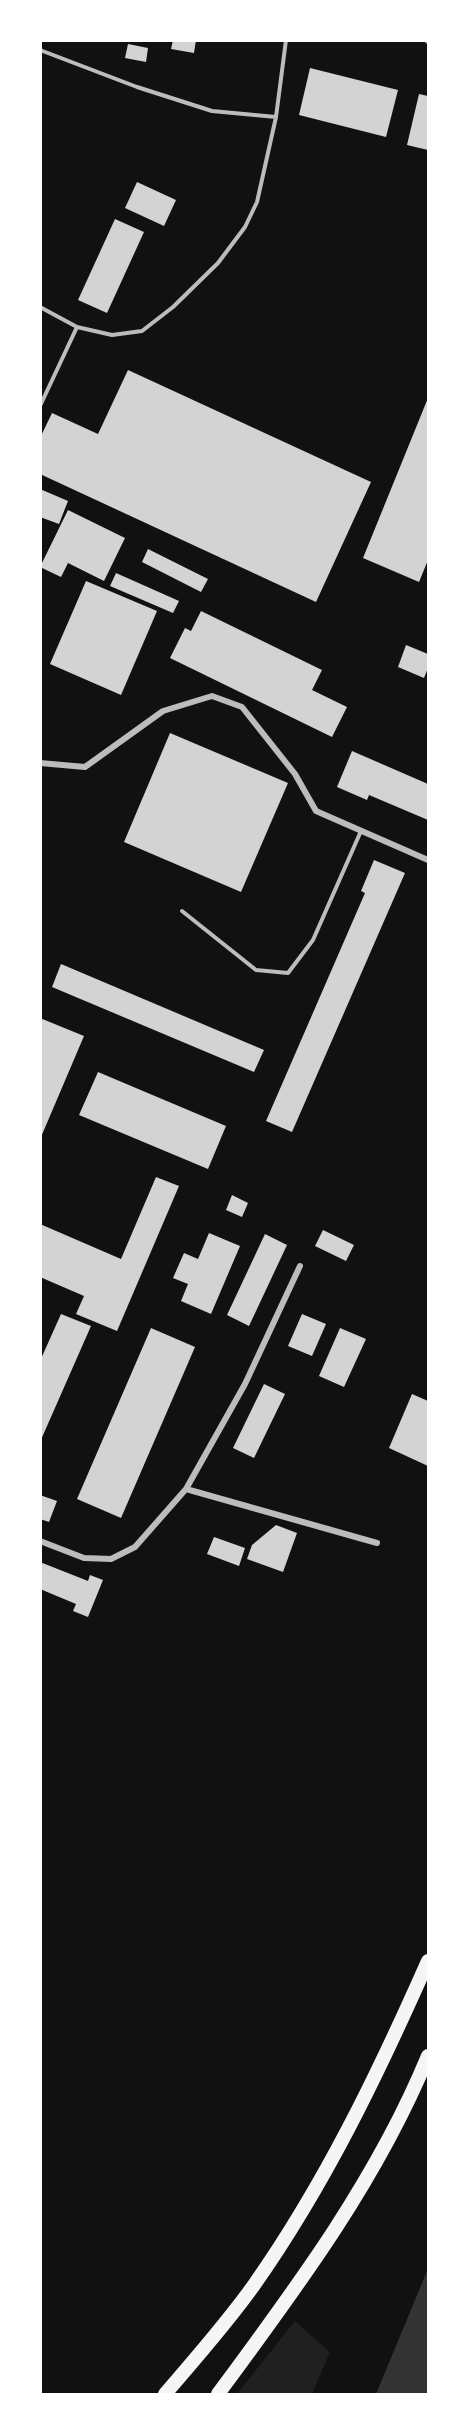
<!DOCTYPE html>
<html>
<head>
<meta charset="utf-8">
<style>
  body { margin:0 }
  #map { position:relative; width:469px; height:2435px; overflow:hidden; background:#111; font-family:"IBM Plex Sans",sans-serif }
  canvas { display:block }
  .frame { position:absolute; inset:0; border:42px solid #fff; pointer-events:none }
</style>
</head>
<body>
<div id="map">
<canvas width="469" height="2435"></canvas>
<div class="frame"></div>
</div>
<script>
const ctx = document.querySelector('canvas').getContext('2d');
ctx.lineJoin = 'round';
function fill(path, color) { ctx.fillStyle = color; ctx.fill(path, 'evenodd'); }
function stroke(path, color, width, dash) { ctx.strokeStyle = color; ctx.lineWidth = width; ctx.lineCap = dash ? 'butt' : 'round'; ctx.setLineDash(dash || []); ctx.stroke(path); }
fill(new Path2D(`
  M295,2321L330,2352L312,2394H237Z`), '#202020');
fill(new Path2D(`
  M428,2268V2394H376L427,2271Z`), '#333');
fill(new Path2D(`
  M173,40H196L194,53L171,49Z
  M128,44L148,48L146,62L125,58Z
  M310,68L398,90L386,137L299,115Z
  M419,94L428,96V150L407,145Z
  M137,182L176,200L164,226L125,208Z
  M115,219L144,232L107,313L78,300Z
  M128,370L371,482L316,602L40,474V438L52,413L98,434Z
  M428,398V560L419,582L363,558Z
  M40,489L68,501L59,524L40,517Z
  M68,510L125,538L104,581L68,563L61,577L40,567Z
  M148,549L208,579L201,592L142,562Z
  M116,573L179,601L173,613L110,586Z
  M86,581L157,611L121,695L50,664Z
  M201,611L322,670L312,690L347,707L332,737L170,658L185,628L191,631Z
  M406,645L428,654V668L424,678L398,667Z
  M170,733L288,783L241,892L124,842Z
  M352,751L428,784V820L369,795L367,800L337,787Z
  M374,860L405,873L292,1132L266,1121L365,893L361,891Z
  M61,964L264,1050L254,1072L52,987Z
  M40,1018L84,1036L41,1137H40Z
  M98,1072L226,1126L208,1169L79,1115Z
  M156,1177L179,1186L117,1331L76,1314L84,1296L40,1277V1224L121,1259Z
  M232,1195L248,1203L242,1217L226,1210Z
  M323,1230L354,1245L346,1261L315,1246Z
  M209,1233L240,1246L211,1314L181,1301L188,1284L173,1278L184,1253L198,1259Z
  M265,1234L287,1245L249,1326L227,1315Z
  M61,1314L91,1326L40,1442V1361Z
  M302,1314L326,1324L312,1356L288,1346Z
  M151,1328L195,1347L121,1518L77,1499Z
  M340,1328L366,1339L344,1387L319,1376Z
  M264,1384L285,1394L254,1458L233,1448Z
  M412,1394L428,1401V1466L389,1448Z
  M40,1495L57,1501L49,1522L40,1519Z
  M276,1525L297,1533L283,1572L247,1559L252,1545Z
  M214,1537L245,1548L239,1566L207,1554Z
  M40,1562L88,1581L90,1575L103,1580L88,1617L73,1611L76,1604L40,1589Z`), '#d3d3d3');
stroke(new Path2D(`
  M40,50L137,87L212,111L276,117
  M40,307L77,327L112,335L142,331L173,307L218,263L245,227L257,202L276,117L286,40
  M40,406L77,327
  M182,911L256,970L288,973L313,940L361,831`), '#bcbcbc', 4);
stroke(new Path2D(`
  M427,40L428,41
  M40,763L85,767L163,711L212,696L242,707L295,774L316,811L428,860
  M186,1489L377,1543
  M40,1541L84,1558L111,1559L135,1547L186,1489L245,1384L300,1266`), '#bcbcbc', 6);
stroke(new Path2D(`
  M165,2394C195,2359 227,2323 254,2285C325,2184 378,2074 428,1961
  M218,2394C297,2287 377,2180 428,2056`), '#f5f5f5', 14);
</script>
</body>
</html>
